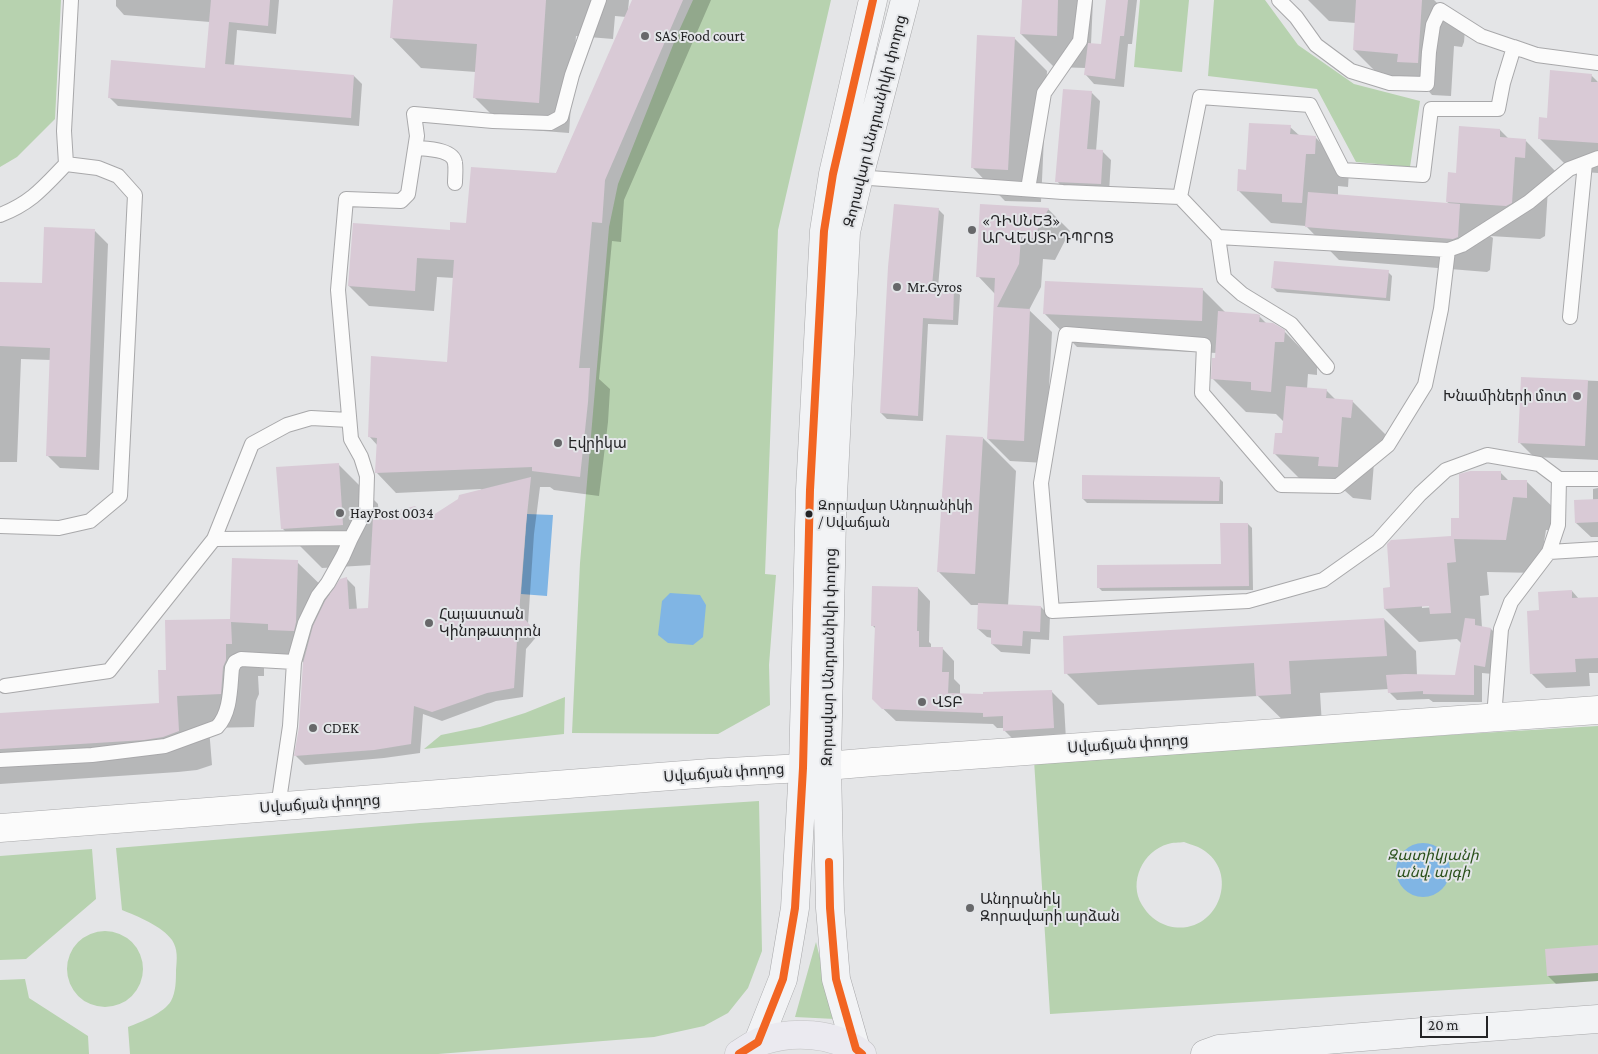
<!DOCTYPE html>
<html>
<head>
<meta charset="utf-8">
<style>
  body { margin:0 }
  #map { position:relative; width:1598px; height:1054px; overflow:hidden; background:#e4e5e7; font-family:"Crimson Pro",serif }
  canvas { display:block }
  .scale { position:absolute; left:1420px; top:1016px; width:68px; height:22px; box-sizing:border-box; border:2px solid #242426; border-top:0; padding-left:6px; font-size:15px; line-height:18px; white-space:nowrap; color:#242426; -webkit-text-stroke:4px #e3e5e8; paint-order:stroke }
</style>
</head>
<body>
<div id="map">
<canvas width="1598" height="1054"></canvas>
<div class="scale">20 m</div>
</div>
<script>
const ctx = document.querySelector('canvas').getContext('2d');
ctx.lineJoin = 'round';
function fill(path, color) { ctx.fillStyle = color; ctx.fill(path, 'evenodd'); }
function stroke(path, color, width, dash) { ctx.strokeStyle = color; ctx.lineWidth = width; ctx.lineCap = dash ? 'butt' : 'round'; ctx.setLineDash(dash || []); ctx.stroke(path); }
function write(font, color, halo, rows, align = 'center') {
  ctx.font = font + ' "Crimson Pro","Noto Sans Armenian",serif'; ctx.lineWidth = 4; ctx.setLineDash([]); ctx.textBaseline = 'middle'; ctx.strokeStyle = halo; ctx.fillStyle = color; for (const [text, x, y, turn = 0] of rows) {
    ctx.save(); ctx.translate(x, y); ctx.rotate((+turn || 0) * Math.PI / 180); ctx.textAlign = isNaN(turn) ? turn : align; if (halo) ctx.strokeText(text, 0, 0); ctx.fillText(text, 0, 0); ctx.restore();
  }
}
fill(new Path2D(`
  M0,0H61L55,119L17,157L0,167Z
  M693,0H831L778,230L765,574L776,575L769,665L770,705L718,734L572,733L580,563L609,227L618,184L677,35Z
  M1140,0H1189L1182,72L1134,67Z
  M1214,0H1265L1298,45L1354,84L1420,101L1410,167L1356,162L1317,89L1208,76Z
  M565,697L564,734L424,749L441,735L480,727L525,713Z
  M1598,726V981L1050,1014L1034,760ZM1184,842C1188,844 1194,845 1198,847C1244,869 1218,939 1168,926C1156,922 1148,915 1142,905C1128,882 1143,851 1168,844C1173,842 1179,843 1184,842Z
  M759,801L762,951L748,988L728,1013L704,1026L654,1037L438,1054H130L128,1027C141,1022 164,1013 171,1001C176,992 176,980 176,970C177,959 178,949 172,940C162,926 137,916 122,910L116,848L420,823Z
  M92,849L96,899L26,959L0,960V856Z
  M67 969a38 38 0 1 1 76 0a38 38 0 1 1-76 0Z
  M816,942L835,1019L795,1017Z
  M25,979L29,998L88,1036L89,1054H0V980Z`), '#b7d2af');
fill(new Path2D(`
  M527,514L553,515L547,596L521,594Z
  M670,593L700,595L706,605L703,637L693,645L668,643L658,635L662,601Z
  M1396 870a27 27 0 1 1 54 0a27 27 0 1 1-54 0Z`), '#80b5e4');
fill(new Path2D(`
  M116,0H279L276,34L237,30L234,66L354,76L362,84L359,126L118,106L109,97L206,69L210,22L124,15L116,6Z
  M394,0H629L628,10L633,0H711L624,200L621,242L612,241L599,379L610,389L608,422L599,496L554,490L550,487H540L534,534L528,624L538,635L526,649L523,697L496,701L442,721L423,714L420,753L384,758L305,765L296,756L300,727L304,663L296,656L264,655V676H258L259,694L256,701L254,727L209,728L212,765L197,770L178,772L0,784V715L160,704L167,671L231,620L297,562L331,595L346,578L355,587L357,610H369L372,565L322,568L282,528L338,464L378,504L379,517L428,520L482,489L396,493L377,473L378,446L369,436L448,363L454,278L437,277L434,311L369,306L349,286L451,231L467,224L556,174L626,17L615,16L613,39L576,36L569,133L505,128L475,98L476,72L421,68L391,37Z
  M1023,0H1093L1091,44L1102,46L1107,0H1137L1132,44H1128L1124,87L1094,84L1086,75V68L1054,67L1021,34Z
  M1308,0H1434L1465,30L1464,42L1462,47L1454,46L1451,96L1432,95L1424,86L1387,83L1354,50L1356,23L1329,21Z
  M1014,38L1047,71L1041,202L1005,201L972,167Z
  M1591,75L1598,82V173L1572,171L1539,138L1548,119Z
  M1091,92L1100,101L1096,151H1102L1111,160L1109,192L1065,190L1057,181Z
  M1290,127L1300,136L1316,138L1349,171L1348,187L1338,186V195L1450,204L1447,202L1457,174L1500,130L1509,139L1525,140L1558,174L1557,190L1548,189L1545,236L1540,239L1490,236L1493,238L1490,270L1487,272L1339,260L1306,226L1271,223L1238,190L1247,171Z
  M938,209L944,215L938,288L954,289L960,295L958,325L928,324L923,421L887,419L881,413Z
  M1048,209L1070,231L1055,260L1043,259L1041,287L1029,310L1052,332L1045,463L1010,461L988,439L995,294L978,276Z
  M95,231L108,244L99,470L60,468L47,455L51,360L21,359L17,462H0V283L43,284Z
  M1388,272L1392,276L1390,301L1277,292L1273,288Z
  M1203,290L1226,313L1259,316L1267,324L1284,331L1317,365V375L1308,374L1307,389L1326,390L1336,400L1352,401L1385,434L1384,450H1375L1371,500L1353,498L1344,490L1308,487L1275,454L1283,435L1284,422L1276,414L1246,412L1213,379L1217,353L1077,347L1044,313Z
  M1522,378L1598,381V460L1534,457L1520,443Z
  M983,438L1016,471L1008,606L1041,607L1050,616L1049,640L1031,639L1030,654L1001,652L992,644V638L987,637L978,629L979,605H971L938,571Z
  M1500,472L1509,481H1526L1560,514L1559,530H1546L1539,573L1487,572L1489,595L1480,596L1482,628L1491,629L1499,637L1493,674L1482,673V702H1433L1429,699L1397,700L1389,692V689L1320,693L1322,725L1290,727L1258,696L1098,705L1066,673L1384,619L1416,651L1417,675L1456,677L1462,644L1457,639L1419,642L1385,609L1392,588L1452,538L1460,519ZM1422,605L1436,607L1422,608Z
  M1219,478L1223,482V504L1087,503L1083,499Z
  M1598,488V537H1591L1576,523L1593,500V489Z
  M1248,524L1252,528L1253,590L1102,591L1098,587L1222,565Z
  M918,588L930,601L929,642L931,644V648H942L954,661V679L960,685V694L984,695L1052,692L1064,704L1066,740L1016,742L1004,730V728H997L993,724L896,721L873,699L876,629L872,625Z
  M1572,591L1579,599L1598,598V673H1589L1590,686L1546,688L1531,673L1540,611Z
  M1598,946V981L1556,984L1548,976Z`), '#0003');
fill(new Path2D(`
  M211,0H270L268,26L229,22L225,64L354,75L351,118L108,98L111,60L205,68Z
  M393,0H546L539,103L473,98L477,44L390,38Z
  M632,0H683L605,180L602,223L592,222L579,368H590L588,402L580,477L532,471V467L375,473L377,438L368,437L371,356L447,362L454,260L417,258L415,291L348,286L353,223L450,230V222L466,223L471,167L556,173Z
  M1022,0H1058L1057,36L1020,34Z
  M1106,0H1128L1124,36H1120L1115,79L1084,75L1088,43L1101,44Z
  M1356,0H1422L1418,63L1397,62L1398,54L1353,50Z
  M977,35L1015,37L1008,170L971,168Z
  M1550,70L1592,74L1591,82H1598V143L1538,139L1539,117L1547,118Z
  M1063,89L1092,91L1087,149L1103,150L1101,184L1055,182Z
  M1249,123L1291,125L1290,134L1316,136L1315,154H1306L1302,203L1282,202V194L1237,191L1238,169L1246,170Z
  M1459,126L1500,129V137L1526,139L1525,158L1515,157L1512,203L1506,206L1446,202L1448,172L1456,173Z
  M1308,192L1460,204L1458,237L1453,239L1305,227Z
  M894,204L939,208L932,286L954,288L953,320L923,318L918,416L880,413L888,267Z
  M980,204L1049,208L1033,238L1021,237L1019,264L997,307L1030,309L1024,441L987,439L995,278L976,277Z
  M44,227L95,229L86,457L46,456L50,348L0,346V282L42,283Z
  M1274,261L1389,270L1386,298L1271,288Z
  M1045,281L1203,288L1202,321L1043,314Z
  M1218,311L1257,314L1260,315L1259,322L1273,323L1285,330L1284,342H1275L1271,392L1251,390V382L1211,379L1212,358H1215Z
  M1521,377L1588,380L1585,446L1518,443Z
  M1286,386L1327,389L1326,398L1353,400L1351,418L1342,417L1338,467L1318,466L1319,457L1273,454L1275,433H1282Z
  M946,435L983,437L975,574L937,572Z
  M339,463L343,525L281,529L276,467Z
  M1470,471H1501V480H1527V498L1513,497L1506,540L1454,539L1456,562L1447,563L1451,613L1430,614L1429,606L1384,609L1383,588L1390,587L1387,544L1391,540L1451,536V518H1459V474Z
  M1082,475L1220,477L1219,501L1082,499Z
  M531,477L526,524L519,613L530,625L517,640L514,688L487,693L432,712L414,706L411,744L374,750L294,756L299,727L303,663L313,626L325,601L340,579L347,577L349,609L368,608L373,517L415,506L427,519L458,499L459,495Z
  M1598,499V522L1575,523L1574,500Z
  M1220,523H1248L1249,586L1097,588V565L1221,564Z
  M232,558L298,560L296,622L294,631L268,630V624L231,622L232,644H226V660L223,667L221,694L177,696L179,731L163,737L144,740L0,749V713L159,703L158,670H166L165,620L230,619Z
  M872,586L918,587L917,631H919V647H943L942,672H949L948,693L983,694V692L1052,690L1054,728L1003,731V716L983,717V713L882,709L872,699L875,626H871Z
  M1572,590V598L1598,597V658L1575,659L1576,672L1530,674L1527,611L1539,610L1538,592Z
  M978,603L1041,606L1040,632L1023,631L1022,646L991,644V630L977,629Z
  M1384,618L1387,656L1289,661L1291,694L1256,696L1254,663L1064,674L1063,636Z
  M1465,618L1475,619V625L1491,628L1485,667L1474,665V695L1423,694V691L1388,693L1386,675L1405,674L1455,675Z
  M1598,945V973L1547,976L1545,949Z`), '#d9cad6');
const service = new Path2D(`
  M1279,0L1296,17L1316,45L1351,71L1390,83L1427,84L1429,52L1433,25L1440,10L1481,36L1522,50
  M416,148C427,149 453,149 455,163C456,169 455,177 455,183
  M856,177L1063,192L1180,197L1218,237L1448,250L1462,245L1529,202L1569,169L1598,158
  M1028,189L1044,93L1080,41L1085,0
  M1180,197L1200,97L1310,105L1343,170L1423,175L1431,109H1498L1503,83L1514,47L1537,55L1598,63
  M0,215C31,203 43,188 66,164
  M1218,237L1224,278L1242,294L1291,324L1327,367
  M1448,250L1441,309L1425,385L1388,445L1338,486L1281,485L1202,393L1204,345L1066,334L1041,483L1052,611L1248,601L1323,580L1378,541L1420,494L1446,470L1487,455L1539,464L1559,479L1558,525L1549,552L1511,602L1501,629L1494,717
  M1570,317L1585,163
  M1559,479H1598
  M0,526L59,528L90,521L120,496L135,195L118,176L98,168L66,164L64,131L71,0
  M351,538L366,509L367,476L361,457L351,439L338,290L346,199L401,201L408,194L417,136L414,114L493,121L550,123L561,117L572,75L599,0
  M214,539L252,444L287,425L311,418L349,420
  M1549,552L1598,549
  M5,686L109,671L214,539L351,538L343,556L328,583L318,596L305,623L294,662L290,726L278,807
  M0,760L92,755L165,746L217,727C231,713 230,687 232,668L235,662L241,659L294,662`);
const tertiary = new Path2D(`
  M0,828L710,773L803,768L873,762L1598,710`);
const secondary = new Path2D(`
  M758,1042L783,979L795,908L803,768L810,490L824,231L833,174L873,0
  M856,1049L836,979L830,908L827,765L832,516L846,232L859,177L905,0
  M1205,1054L1219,1049L1434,1031L1598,1019`);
const primary = new Path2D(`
  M739,1054C745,1050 752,1045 759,1042C792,1030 834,1032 862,1054`);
stroke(service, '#a8a8aa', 16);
stroke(tertiary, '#a8a8aa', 29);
stroke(secondary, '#a8a8aa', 29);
stroke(primary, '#c1c1c3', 29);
stroke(service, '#fbfbfb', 14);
stroke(tertiary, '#fbfbfb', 28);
stroke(secondary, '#f2f3f5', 28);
stroke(primary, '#ebeaf0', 28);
stroke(new Path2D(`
  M829,862L830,908L836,979L856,1049L862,1054
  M739,1054L758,1042L783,979L795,908L803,768L810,490L824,231L833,174L873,0`), '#f26522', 8);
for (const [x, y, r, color] of [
  [645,36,5,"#67686a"],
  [972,230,5,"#67686a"],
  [897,287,5,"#67686a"],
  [1577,396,5,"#67686a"],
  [558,443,5,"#67686a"],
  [340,513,5,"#67686a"],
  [809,514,4.5,"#242426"],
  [429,623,5,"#67686a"],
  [922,702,5,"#67686a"],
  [313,728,5,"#67686a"],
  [970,908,5,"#67686a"]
]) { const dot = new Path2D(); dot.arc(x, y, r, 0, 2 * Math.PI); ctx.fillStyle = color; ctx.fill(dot); stroke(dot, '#e3e5e8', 2); }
write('14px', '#242426', '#e3e5e8', [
  ["Զորավար Անդրանիկի",818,506],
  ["/ Սվաճյան",818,523]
], 'left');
write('15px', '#242426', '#e3e5e8', [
  ["SAS Food court",655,36],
  ["«ԴԻՍՆԵՅ»",982,221],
  ["ԱՐՎԵՍՏԻ ԴՊՐՈՑ",982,238],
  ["Mr.Gyros",907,287],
  ["Խնամիների մոտ",1567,396,"right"],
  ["Էվրիկա",568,443],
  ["HayPost 0034",350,513],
  ["Հայաստան",439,614],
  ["Կինոթատրոն",439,631],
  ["ՎՏԲ",932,702],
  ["CDEK",323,728],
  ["Անդրանիկ",980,899],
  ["Զորավարի արձան",980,916]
], 'left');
write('15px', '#242426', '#e3e5e8', [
  ["Զորավար Անդրանիկի փողոց",875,121,-76],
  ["Զորավար Անդրանիկի փողոց",829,657,-89],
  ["Սվաճյան փողոց",1128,744,-4],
  ["Սվաճյան փողոց",724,773,-4],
  ["Սվաճյան փողոց",320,804,-4]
]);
write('italic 15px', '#2a501b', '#e3e5e8', [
  ["Զատիկյանի",1433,855],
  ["անվ. այգի",1433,872]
]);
</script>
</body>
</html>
